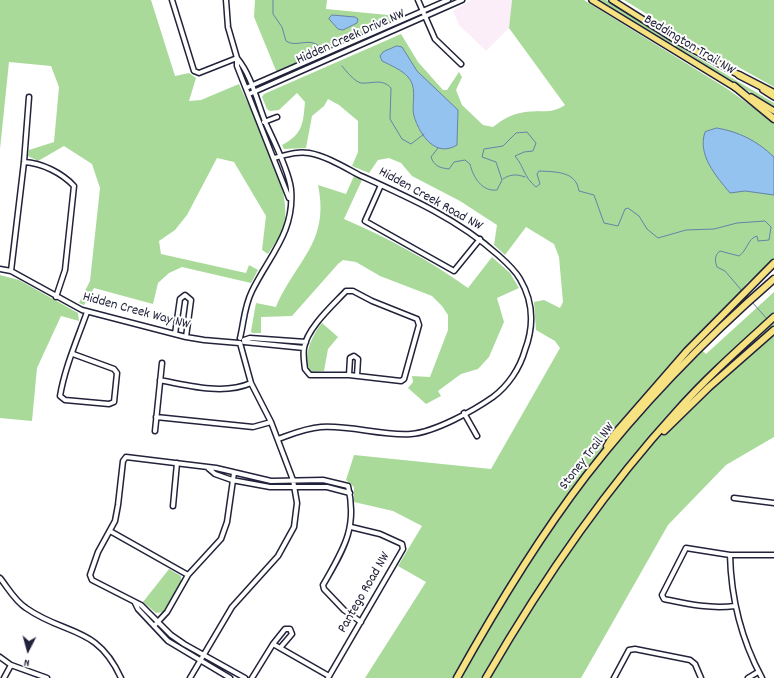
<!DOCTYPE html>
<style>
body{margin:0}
#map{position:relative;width:774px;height:678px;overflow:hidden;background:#fff;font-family:Dekko,sans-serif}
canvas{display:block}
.north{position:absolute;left:8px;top:630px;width:40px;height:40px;-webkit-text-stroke:3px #fff;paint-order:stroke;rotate:186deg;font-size:11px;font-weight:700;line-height:16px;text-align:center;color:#22223b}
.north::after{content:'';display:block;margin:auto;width:14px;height:18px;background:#22223b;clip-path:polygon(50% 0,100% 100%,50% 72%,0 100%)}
</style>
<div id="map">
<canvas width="774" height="678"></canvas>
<div class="north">N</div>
</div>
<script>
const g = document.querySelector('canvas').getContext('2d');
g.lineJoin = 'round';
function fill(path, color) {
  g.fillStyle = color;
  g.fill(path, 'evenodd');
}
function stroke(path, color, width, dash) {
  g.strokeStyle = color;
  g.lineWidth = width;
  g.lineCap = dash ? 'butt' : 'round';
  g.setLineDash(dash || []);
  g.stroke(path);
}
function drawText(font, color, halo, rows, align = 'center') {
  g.font = font + ' Dekko,sans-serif';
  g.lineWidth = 4;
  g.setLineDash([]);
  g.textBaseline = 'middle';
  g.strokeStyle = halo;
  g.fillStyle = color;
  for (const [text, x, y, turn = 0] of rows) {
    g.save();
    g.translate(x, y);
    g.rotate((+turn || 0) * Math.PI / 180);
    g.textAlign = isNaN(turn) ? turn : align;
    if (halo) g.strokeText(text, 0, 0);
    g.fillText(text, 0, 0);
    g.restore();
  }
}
fill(new Path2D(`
 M471,0H512L509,28L486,51L459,25L453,11Z`), '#fceef9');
fill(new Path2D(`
 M0,0H151L175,76L189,73L196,78L189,101L201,100L239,84C254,118 290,184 285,219C283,232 275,243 268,254L262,250L266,216L234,162L217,158L187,215L175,230L159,241L161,254L246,273L249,265L258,270L251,283L182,267L169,273L158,283L153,304L94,288L84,305L79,303L90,281L100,188L92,164L64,146L38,161L28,156L29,150L54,142L59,87L51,66L9,62L0,149Z
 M255,0H327L326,9L388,15L391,23L277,73L254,17Z
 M512,0H584L726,88L774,122V260L747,283L735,298L692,341L706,354L774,292V437L726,465L668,525L581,678H365L426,582L398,566L422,526L393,511L354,502V487L346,480L354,455L491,469L560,348L555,341L536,330L534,302L544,300L560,308L563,302L559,257L554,244L526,227L505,255L494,245L497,225L460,201L412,176L401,163L389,158L378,160L369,173L352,166L358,152V121L339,105L328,99L324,106L312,116L306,148L284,149L282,145C303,134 303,124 305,102L297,93L279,110L270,111L267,109L262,97L264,94L401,34L418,62L443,90H447L459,72L462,77L456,90L462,105L483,125L493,127C503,119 512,114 525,112C540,110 553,114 565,105L509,28Z
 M599,0H606L665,38L774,103V107Z
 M624,0H774V87L681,35Z
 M354,176L362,180L344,219C388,238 429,260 468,288L492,257L510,273L519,288L497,298L504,322L489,357L478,369L461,374L438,391L441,396L426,404L408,388L413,382L412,376L430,377L448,330V315L442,306L432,296L380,276L356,262L343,260L338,264L292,316L261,317V333H252L251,331L256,303L276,307C296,260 330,243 318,185L346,194Z
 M0,275L19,280L78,313L79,321L61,316L37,368L32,421L0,418Z
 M322,323L338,337L328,349L324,371L312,372C300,360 313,333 322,323Z
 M169,569L181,576V583L163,612L156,613L143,602Z`), '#a9da9a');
const water = new Path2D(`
 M332,15L355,17L358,19L357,23L343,30L338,29L329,19Z
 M397,46L402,47L417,71L458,110L457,145C436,158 420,136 414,116C411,104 418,88 408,77C402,70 390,65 382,61L380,56L383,52Z
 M717,128C740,132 757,141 774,157V195L745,191L730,193C716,176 697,155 705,132Z`);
fill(water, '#94c3ef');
stroke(water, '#6683a7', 1);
stroke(new Path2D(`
 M273,0V14L282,27L286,41C296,48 309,37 319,46
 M342,66C346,71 355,82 361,83C372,84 382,78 391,88L390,119L402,139L411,144L424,134
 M438,148L431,157C434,166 440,168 449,169L454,162L465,160L470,164C473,177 482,192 497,190L502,180L496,162L482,157L484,149L503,146L516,133L527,132L536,143L533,151L524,152L515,156C525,168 523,176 536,187L540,184L537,174L539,171C556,172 576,171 579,191L594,195L604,223L618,226L625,209L628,208L639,216L647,229L658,238L686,230L714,229L737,223L765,221L771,227L769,240L758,241L757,236C748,238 747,251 739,256L720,251C714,255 715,262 717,267L725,271L743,292
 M503,179C510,174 517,174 525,177
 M752,302L768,320`), '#6683a7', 1);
const minor = new Path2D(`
 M172,0L194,71L199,73L237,58
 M226,0L228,27L237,58V66L289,198
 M418,0L435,39L461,64
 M237,58C252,76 257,102 266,124C274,141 289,171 291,189C295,232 269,256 252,291C244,307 244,322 240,338
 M246,88L448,0
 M249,94L462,0
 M264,122L277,117
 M274,158C286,155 297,151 309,153C326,156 344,167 359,175C408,197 458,219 498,255C506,262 515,270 520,279C533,301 534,326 525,350C520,368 508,386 493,397C473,411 435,432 411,434C381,436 351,425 321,427C306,428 292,434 278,439
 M24,162C42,163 62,173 74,186L65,270L56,297
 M381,185L365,221L454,271L480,239
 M0,269L11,271L82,310L186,337L204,340L239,343
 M11,271L24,162L29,97
 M346,291H353L372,301L417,319L419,325L404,379L401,381L349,375H310L305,369C304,362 303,354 304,348C307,328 333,305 346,291Z
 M175,334L180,299L185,295L191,300L186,337
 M244,340L250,338L306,342
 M244,342L304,348
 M73,354L114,369L117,373L114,402L109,404L65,400L60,396C65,367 77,340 87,312
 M349,375L350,358L354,356L358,359L357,376
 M160,380C189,386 224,395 251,383
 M464,413L477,436
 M156,417L253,427L271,422
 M155,431L162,363
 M208,468L215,474L232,480L270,487H327L350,493
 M734,498L774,503
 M173,506L177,463
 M110,531L188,575
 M730,555C731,598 741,639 762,678
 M0,578C8,588 15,601 26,608C66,636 97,625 121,678
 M135,603L138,609L168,641L230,678
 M735,606C709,609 688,604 664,599L662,595L686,548L730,555H774
 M154,626L167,612L188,575L221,539L227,522L234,473
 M273,644L285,629H290L292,634L280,648
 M0,657L11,665L47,678
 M4,678L11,665
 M190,678L232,607L278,556L294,527L297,503L293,480L271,422L251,383L240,343
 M245,678L184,644L171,635L141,605L92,580L90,575L98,552L115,521L118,505L123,461L126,457L216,468L271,481L323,480L348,486C358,528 343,550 323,585L324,589L344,610L361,622
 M252,678L273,644L329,676
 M328,678L403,549L402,544L380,534L351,527
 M614,678L629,650L635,649L690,660L695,664L701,678
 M748,678L758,672`);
const major = new Path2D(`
 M592,0L736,88
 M612,0L674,39L741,76
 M763,90L774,97
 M751,97L774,111`);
const highway = new Path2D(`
 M739,75L774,93
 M734,86L774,119
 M664,431L709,387L774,330
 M607,446L613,436L687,351L774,263
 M457,678C496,608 537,540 586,476C641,405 706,338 774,279
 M486,678C541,583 602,493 676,412C706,378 740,348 774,317`);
stroke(minor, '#22223b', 7);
stroke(major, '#22223b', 8);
stroke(highway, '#22223b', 9);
stroke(minor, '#fff', 4);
stroke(major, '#f7e281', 5);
stroke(highway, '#f7e281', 6);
drawText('14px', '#22223b', '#fff', [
 ["Hidden Creek Drive NW",351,38,-24],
 ["Beddington Trail NW",689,46,31],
 ["Hidden Creek Road NW",430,200,29],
 ["Hidden Creek Way NW",136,312,15],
 ["Stoney Trail NW",588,457,-52],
 ["Pantego Road NW",365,593,-60]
]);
</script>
